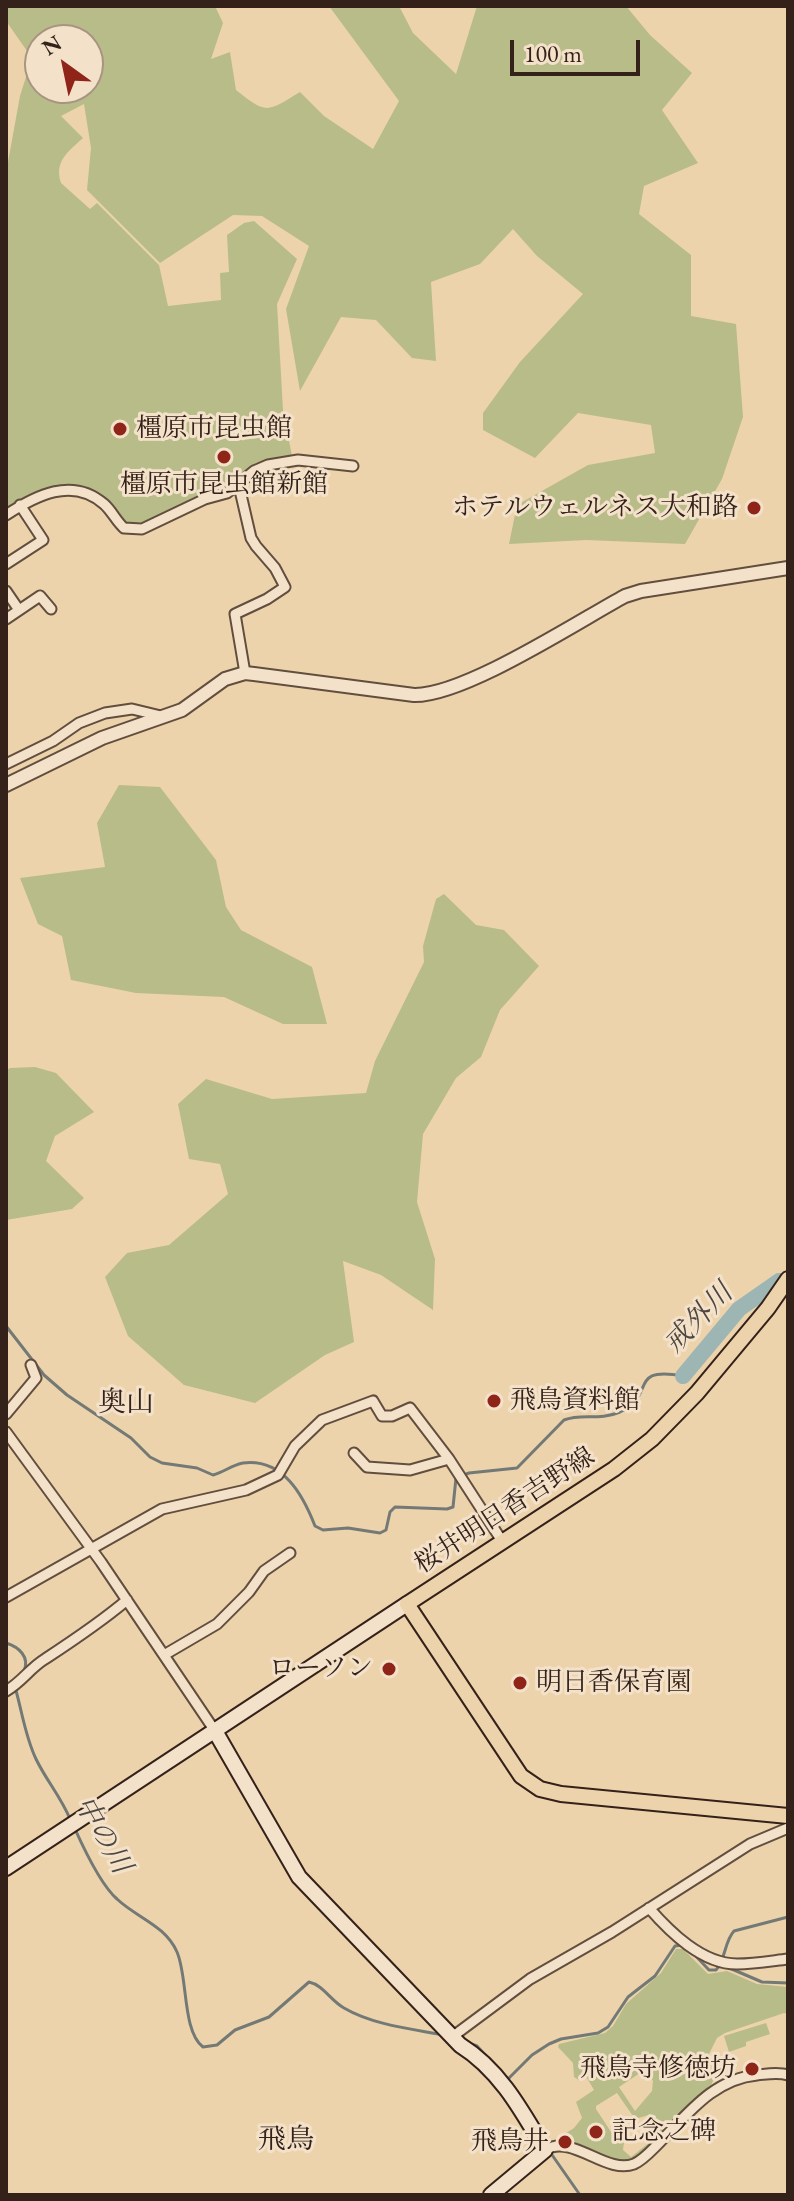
<!DOCTYPE html>
<meta charset="utf-8">
<style>
body{margin:0}
#map{position:relative;width:794px;height:2201px;overflow:hidden;background:#edd3ac;font-family:"EB Garamond",serif}
canvas{display:block}
.frame{position:absolute;inset:0;border:8px solid #34211a;pointer-events:none}
.north{position:absolute;left:24px;top:24px;width:80px;height:80px;box-sizing:border-box;background:#f3e2c9;border:2px solid #a79583;border-radius:50%;rotate:327deg;font-size:22px;font-weight:700;line-height:32px;text-align:center;color:#34211a}
.north::after{content:'';display:block;margin:auto;width:28px;height:36px;background:#8f2418;clip-path:polygon(50% 0,100% 100%,50% 72%,0 100%)}
.scale{position:absolute;left:510px;top:40px;width:130px;height:36px;box-sizing:border-box;border:4px solid #34211a;border-top:0;padding-left:10px;font-size:24px;line-height:28px;white-space:nowrap;color:#34211a;-webkit-text-stroke:6px #f3e2c9;paint-order:stroke}
</style>
<div id="map">
<canvas width="794" height="2201"></canvas>
<div class="frame"></div>
<div class="north">N</div>
<div class="scale">100 m</div>
</div>
<script>
const g = document.querySelector('canvas').getContext('2d');
g.lineJoin = 'round';
function fill(path, color) {
  g.fillStyle = color;
  g.fill(path, 'evenodd');
}
function stroke(path, color, width, dash) {
  g.strokeStyle = color;
  g.lineWidth = width;
  g.lineCap = dash ? 'butt' : 'round';
  g.setLineDash(dash || []);
  g.stroke(path);
}
function drawText(font, color, halo, rows, align = 'center') {
  g.font = font + ' "EB Garamond","Noto Serif JP",serif';
  g.lineWidth = 6;
  g.setLineDash([]);
  g.textBaseline = 'middle';
  g.strokeStyle = halo;
  g.fillStyle = color;
  for (const [text, x, y, turn = 0] of rows) {
    g.save();
    g.translate(x, y);
    g.rotate((+turn || 0) * Math.PI / 180);
    g.textAlign = isNaN(turn) ? turn : align;
    if (halo) g.strokeText(text, 0, 0);
    g.fillText(text, 0, 0);
    g.restore();
  }
}
fill(new Path2D(`
 M6,6H215L223,23L211,59L230,52L236,90C267,115 267,112 300,92L324,116L373,149L399,101L329,6H399L413,33L456,74L477,6H626L650,35L692,73L662,110L698,163L644,186L639,214L691,255V316L736,324L743,417L722,479L685,544L586,540L509,544L517,505L588,465L655,453L651,425L578,413L535,458L483,430V413L520,362L583,294L537,256L513,229L480,264L431,282L436,361L412,358L376,320L341,317L300,391L286,309L309,246L262,216L233,215L160,263L87,190L91,148L84,104L61,116L83,138C68,152 54,161 61,183L90,209L97,203L159,265L168,306L221,300L220,273L229,272L227,235L244,223L254,221L297,259L277,304L283,410L292,456L255,463L228,489L151,522L127,523C119,514 110,502 100,496C69,477 34,491 6,509V162H8L20,96L32,58L6,21ZM40,40H88V88H40Z
 M119,785L160,787L216,860L226,907L241,930L312,967L327,1024H283L224,997L136,993L71,980L62,936L38,924L20,878L105,867L97,823Z
 M444,894L476,925L504,930L539,966L500,1010L481,1057L456,1078L423,1134L417,1202L435,1259L433,1310L381,1275L343,1261L354,1342L325,1355L255,1403L184,1385L128,1336L105,1277L127,1253L169,1245L228,1194L220,1164L189,1159L178,1104L206,1079L272,1099L366,1093L375,1061L424,962L423,946L436,899Z
 M35,1067L56,1073L94,1112L55,1136L46,1161L84,1198L72,1209L6,1220V1071L10,1068Z
 M676,1949H683L708,1974L727,1971L757,1984L788,1987V2014L784,2013L725,2033L717,2038L709,2054L715,2075L711,2086L659,2140L642,2151L636,2159L622,2162L567,2143L563,2135L574,2128L582,2118L576,2102L594,2090L587,2078L579,2080L574,2077L573,2063L558,2047L559,2044L605,2033L613,2026L626,2004L661,1973ZM640,2073L650,2076L653,2081L652,2091L635,2111L619,2087ZM617,2093L635,2119L649,2115L644,2128L650,2142L631,2157L623,2150L624,2142L615,2138L596,2109V2106Z
 M766,2023L770,2034L746,2042V2046L729,2052L724,2036Z`), '#b8bc89');
stroke(new Path2D(`
 M6,1326L44,1375L67,1395L131,1438L150,1457L162,1463L197,1468L213,1475C224,1472 232,1465 243,1463C283,1458 303,1495 315,1526L323,1530L348,1528L380,1533L386,1530L390,1512L395,1507L447,1509L453,1507L456,1478L469,1473L517,1468L564,1420C581,1413 599,1421 620,1412C657,1395 627,1366 683,1376
 M6,1643C19,1647 30,1657 24,1671
 M15,1687C22,1711 25,1736 36,1759C46,1780 61,1797 70,1819
 M75,1829C84,1849 101,1885 117,1899C137,1918 165,1925 177,1952C188,1977 182,2031 203,2047L217,2045L235,2030L269,2017L309,1982C323,1985 331,2001 344,2008C373,2025 412,2029 444,2035
 M692,1952L709,1970H716C726,1959 724,1942 734,1931L788,1917
 M727,1967L762,1982L788,1983
 M466,2042L477,2046L488,2058
 M504,2075L508,2079L532,2055L549,2044L561,2039L598,2033L608,2027L628,1997L655,1976L675,1946L683,1945
 M550,2152L580,2195`), '#737a76', 3);
stroke(new Path2D(`
 M683,1376L739,1309L779,1281`), '#9db6b3', 16);
const minor = new Path2D(`
 M239,486L251,538L256,546L275,568L285,587L267,599L235,614L245,673
 M6,515C35,496 72,476 104,504C112,511 116,521 124,528L142,529L205,499L227,493L254,471L268,465L298,460L353,466
 M6,564L43,540L20,505
 M6,591L19,610
 M6,619L40,596L51,609
 M6,764L53,741L79,723L105,713L132,709L161,716
 M6,1414L36,1378L31,1365
 M6,1432L101,1562L215,1731
 M354,1453L367,1467L410,1470L449,1459
 M6,1597L162,1509L246,1490L278,1475L295,1446L322,1420L373,1401L382,1416H392L410,1408L449,1459L502,1541
 M164,1655L217,1624L249,1592L264,1571L290,1553
 M6,1691C22,1682 30,1668 45,1659C74,1640 101,1622 127,1600
 M649,1908C670,1932 702,1964 737,1964C754,1964 771,1961 788,1959
 M452,2037L530,1979L612,1932L750,1844L788,1828
 M545,2150C572,2133 606,2175 634,2164C643,2160 651,2151 658,2144C687,2115 713,2079 757,2075C768,2074 778,2072 788,2075`);
const tertiary = new Path2D(`
 M6,785L102,738L182,710L225,679L245,673L254,674L414,695C464,696 577,622 625,596L641,591L788,568`);
const secondary = new Path2D(`
 M215,1731L299,1877L460,2045C500,2070 522,2111 545,2150L491,2195
 M6,1868L407,1604`);
const primary = new Path2D(`
 M788,1279L768,1308L697,1393L652,1439L614,1469L407,1604L521,1776L540,1789L561,1794L788,1816`);
stroke(minor, '#624e3e', 13);
stroke(tertiary, '#624e3e', 16);
stroke(secondary, '#34211a', 18);
stroke(primary, '#34211a', 18);
stroke(minor, '#f3e2c9', 9);
stroke(tertiary, '#f3e2c9', 12);
stroke(secondary, '#f3e2c9', 14);
stroke(primary, '#edd3ac', 14);
for (const [x, y, r, color] of [
 [120,429,8,"#8f2418"],
 [224,457,8,"#8f2418"],
 [754,508,8,"#8f2418"],
 [494,1401,8,"#8f2418"],
 [389,1669,8,"#8f2418"],
 [520,1683,8,"#8f2418"],
 [752,2069,8,"#8f2418"],
 [596,2132,8,"#8f2418"],
 [565,2142,8,"#8f2418"]
]) {
  const dot = new Path2D();
  dot.arc(x, y, r, 0, 2 * Math.PI);
  g.fillStyle = color;
  g.fill(dot);
  stroke(dot, '#f3e2c9', 3);
}
drawText('26px', '#34211a', '#f3e2c9', [
 ["橿原市昆虫館",136,429],
 ["橿原市昆虫館新館",224,485,"center"],
 ["ホテルウェルネス大和路",738,508,"right"],
 ["飛鳥資料館",510,1401],
 ["ローソン",373,1669,"right"],
 ["明日香保育園",536,1683],
 ["飛鳥寺修徳坊",736,2069,"right"],
 ["記念之碑",612,2132],
 ["飛鳥井",549,2142,"right"]
], 'left');
drawText('26px', '#34211a', '#f3e2c9', [
 ["桜井明日香吉野線",505,1511,-33]
]);
drawText('italic 28px', '#4e4640', '#f3e2c9', [
 ["戒外川",699,1319,-46],
 ["中の川",102,1835,60]
]);
drawText('28px', '#34211a', '#f3e2c9', [
 ["奥山",126,1403],
 ["飛鳥",286,2140]
]);
</script>
